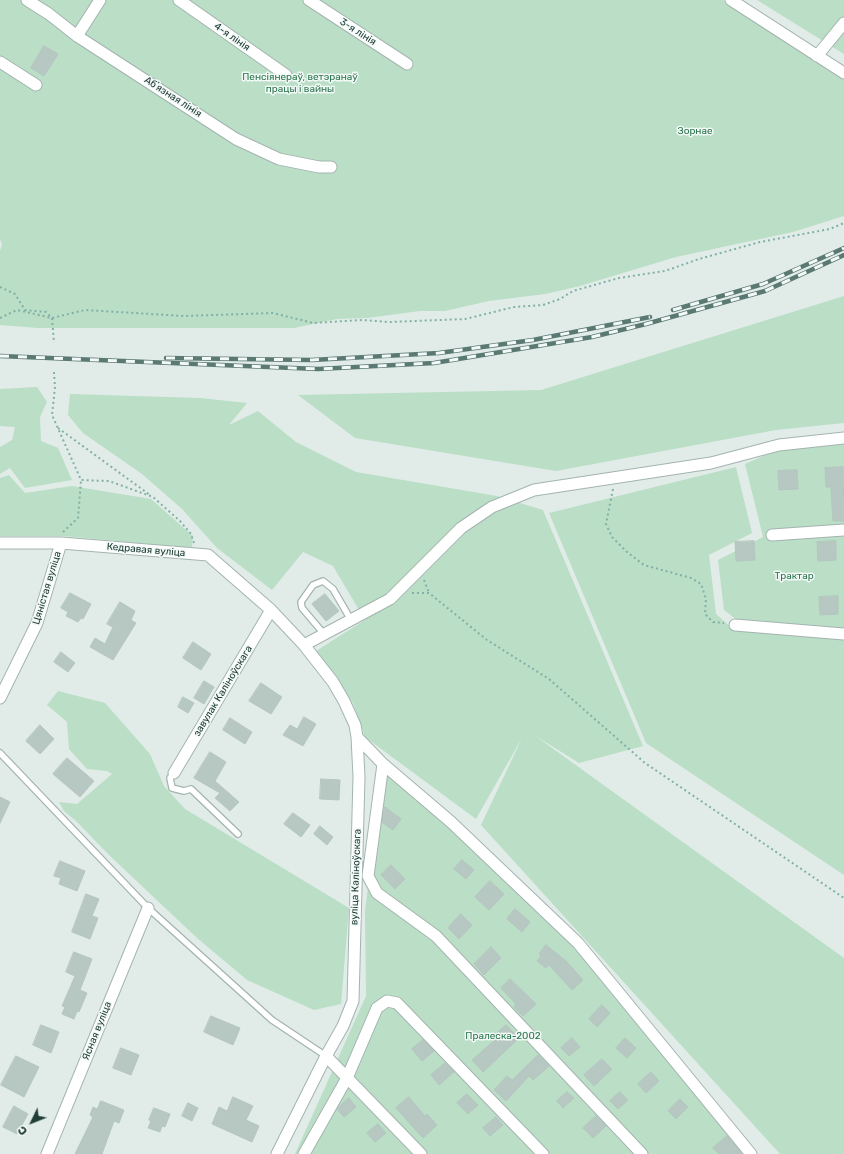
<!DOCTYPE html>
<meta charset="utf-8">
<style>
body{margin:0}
#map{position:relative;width:844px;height:1154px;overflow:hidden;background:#e1ece8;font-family:Rubik,sans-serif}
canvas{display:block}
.north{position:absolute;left:12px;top:1102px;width:40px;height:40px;-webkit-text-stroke:3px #f2f9f6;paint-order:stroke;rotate:227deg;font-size:11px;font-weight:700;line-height:16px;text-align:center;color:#213d38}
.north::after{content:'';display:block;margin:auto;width:14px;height:18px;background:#213d38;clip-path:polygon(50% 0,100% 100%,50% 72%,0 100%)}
</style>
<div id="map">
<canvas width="844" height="1154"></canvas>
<div class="north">С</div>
</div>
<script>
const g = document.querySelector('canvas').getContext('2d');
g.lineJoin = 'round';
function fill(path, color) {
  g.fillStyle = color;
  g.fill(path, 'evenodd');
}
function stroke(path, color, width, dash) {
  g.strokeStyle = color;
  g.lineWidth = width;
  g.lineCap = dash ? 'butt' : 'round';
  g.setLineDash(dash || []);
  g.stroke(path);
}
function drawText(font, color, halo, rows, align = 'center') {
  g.font = font + ' Rubik,sans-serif';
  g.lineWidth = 3;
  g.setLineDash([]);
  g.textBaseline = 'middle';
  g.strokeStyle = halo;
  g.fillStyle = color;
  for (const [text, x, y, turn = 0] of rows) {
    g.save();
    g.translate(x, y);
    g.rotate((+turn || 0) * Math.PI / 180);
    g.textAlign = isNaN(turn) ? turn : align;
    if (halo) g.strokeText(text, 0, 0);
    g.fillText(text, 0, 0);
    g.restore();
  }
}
fill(new Path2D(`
 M0,0H723L844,79V216L793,232L676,257L580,286L545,294L489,301L445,311H420L367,318L337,319L294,328H38L0,325V251L2,244L0,239Z
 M757,0H844V54Z
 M844,296V423L776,430L556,471L355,438L298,395L541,390Z
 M37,387L47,402L40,417L41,441L58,448L72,480L25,488L10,468L0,474V447L12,440L15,427L0,426V389Z
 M70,394L200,398L247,403L229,425L258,411L296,442L356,472L497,496L543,510L643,746L579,763L534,735L844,958V1154H780L481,825L522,738L476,819L365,737L353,703L316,651L365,620L333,566L303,552L272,590L217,548L182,509L142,474L83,433L68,415Z
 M844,443V630L737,620L724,610L718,560L763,537L745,464L780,449Z
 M736,467L752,533L709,555L716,614L733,629L844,638V875L646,743L549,513Z
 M9,475L25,493L72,486L151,499L193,536L192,548L63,536H0V478Z
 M58,691L105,703L150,754L164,786L185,809L349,908L341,1004L314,1010L247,980L197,938L109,855L77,822L64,811L59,802L77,804L112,774L107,771L87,769L69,749L67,722L47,705Z
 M383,764L578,943L749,1154H295L366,996L365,911Z`), '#badec6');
const building = new Path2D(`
 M44,46L58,54L44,76L31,68Z
 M843,467L844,521H833L831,487H826L825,468Z
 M797,470L798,489L779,490L778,471Z
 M754,541L755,560L736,561L735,542Z
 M836,541V560L818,561L817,542Z
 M70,593L91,604L83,619L81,618L78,622L66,616L68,612L61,608Z
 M325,594L339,611L326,621L312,604Z
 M838,596V614L820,615L819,597Z
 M120,602L135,611L131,620L136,623L113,660L90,647L95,638L105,644L113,627L107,624Z
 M193,642L211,654L201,670L183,658Z
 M61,652L75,663L68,672L54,662Z
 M204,681L214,687L204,704L194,698Z
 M261,683L282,697L271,714L249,701Z
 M183,697L194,703L188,713L178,707Z
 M304,717L316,724L303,746L283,735L290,725L297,729Z
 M230,718L252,732L245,744L223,730Z
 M40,725L54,739L40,754L26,741Z
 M210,752L226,762L215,781L239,802L230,811L215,798L220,793L194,778Z
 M67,758L94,781L80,797L53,774Z
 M321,779L340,780L339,800L320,799Z
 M0,797L10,802L0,823Z
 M385,807L401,819L393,830L382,822Z
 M293,813L310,825L301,837L284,824Z
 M320,826L333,837L327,845L314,834Z
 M462,860L474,870L466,879L454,869Z
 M60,861L85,871L77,891L59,884L61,878L54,876Z
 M391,865L405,879L395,889L381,875Z
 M490,881L504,894L489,910L475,897Z
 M86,894L99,899L92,916L98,918L90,939L72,932Z
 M515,909L530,922L522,932L507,919Z
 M461,914L472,925L459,939L448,928Z
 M546,945L566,961L583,980L572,990L549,965L546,968L537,961L541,956L539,954Z
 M491,947L501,958L484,975L474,964Z
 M74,952L92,959L80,990L87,993L79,1012L77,1011L74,1019L62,1014L65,1007L62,1006L75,976L66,972Z
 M510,979L536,1004L523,1016L514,1007L516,1004L501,988Z
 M602,1005L610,1013L597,1027L589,1019Z
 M211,1016L240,1028L233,1045L204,1032Z
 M41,1025L59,1032L51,1053L33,1045Z
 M506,1025L519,1038L483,1072L472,1060L495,1040L492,1038Z
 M572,1038L580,1047L569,1056L561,1048Z
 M625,1038L636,1048L627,1058L616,1048Z
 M423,1040L434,1051L422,1061L412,1049Z
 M121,1048L139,1055L131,1075L113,1068Z
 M538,1055L549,1066L533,1080L529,1076L506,1101L494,1090L507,1076L512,1080Z
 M16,1056L39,1067L24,1097L1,1085Z
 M602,1059L612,1069L594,1086L584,1075Z
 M445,1063L454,1072L439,1085L431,1075Z
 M651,1072L659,1081L646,1093L638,1084Z
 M567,1092L574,1098L563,1108L557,1101Z
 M620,1092L628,1100L618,1109L610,1101Z
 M467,1094L478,1105L468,1114L457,1103Z
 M233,1097L253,1106L246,1120L259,1126L252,1142L212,1124L219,1107L227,1111Z
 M409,1097L425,1116L427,1114L437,1125L423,1138L396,1108Z
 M349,1098L356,1107L344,1117L337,1109Z
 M680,1099L688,1107L676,1119L668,1111Z
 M101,1101L124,1110L119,1123L114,1121L102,1154H75L93,1117L90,1115L93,1107L97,1109Z
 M188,1103L198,1108L192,1121L182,1116Z
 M14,1106L28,1114L17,1134L3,1127Z
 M154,1108L170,1114L165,1127L162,1126L160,1132L148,1128L151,1121L149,1120Z
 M596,1116L606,1126L593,1138L583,1128Z
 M496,1117L503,1125L490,1136L483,1128Z
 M378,1124L386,1133L375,1142L367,1133Z
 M727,1136L729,1138L742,1154H719L713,1148Z`);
fill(building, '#b7c7c1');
stroke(building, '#b4c6c0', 1);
const lane = new Path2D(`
 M324,634L302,608L301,602L313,585L323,581L333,589L351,620
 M0,753L148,908L272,1020L326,1056
 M174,773L170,778L172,788L184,791L191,789L238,834`);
const street = new Path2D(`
 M27,0L49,14L77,36L236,139L279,159L319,167H331
 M179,0L286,75
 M309,0L407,64
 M731,0L844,73
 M77,36L100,0
 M817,56L844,23
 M0,62L36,85
 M772,535L844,530
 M0,543H61L208,555L271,610L304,645L333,682L344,701L355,725L357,737L359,777L353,1001L343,1026L326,1056L277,1154
 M735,625L844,634
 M304,645L390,599L461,528L492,507L534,490L711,463L779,445L844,438
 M0,698L37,623L61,543
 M357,737L383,764L451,822L578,943L751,1154
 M383,764L368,876L377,893L436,936L642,1154
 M174,773L271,610
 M326,1056L421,1154
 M47,1154L148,908
 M304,1154L347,1078L377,1008L387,1001L397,1003L543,1154`);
stroke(lane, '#a4b4b0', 8);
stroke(street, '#a4b4b0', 13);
stroke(new Path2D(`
 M0,287L15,294L25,310L46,312L52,318L54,343
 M0,318L17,310L52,318L85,310L184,316L273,313L313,323L362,320L389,322L465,319L514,307L543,305L560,299L573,291L619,278L665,271L699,259L760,242L830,229L844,223
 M54,372L55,387L52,415L81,480L109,481L153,497L180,521L191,534L194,543
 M58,428L150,495
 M613,489L606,524L612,537L627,552L644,565L691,578L701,584L706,599L705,614L713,622L724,623
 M63,532L78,518L81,480
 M424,580L429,593
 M412,593H429L487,640L549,679L645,763L844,898`), '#81b0a6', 2, [2, 3]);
stroke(lane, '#fff', 5.5);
stroke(street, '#fff', 11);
const rail = new Path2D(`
 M673,310L763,284L844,248
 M0,356L318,369L434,363L592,337L646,324L765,291L844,255
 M166,358L312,360L439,353L533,340L650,317`);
stroke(rail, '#5b7973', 4.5);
stroke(rail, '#f2f9f6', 3, [9]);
drawText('10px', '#213d38', '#f2f9f6', [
 ["3-я лінія",358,32,33],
 ["4-я лінія",232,37,35],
 ["Абʼязная лінія",173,97,33],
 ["Кедравая вуліца",146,550,5],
 ["Цяністая вуліца",47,588,-73],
 ["завулак Каліноўскага",223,691,-59],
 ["вуліца Каліноўскага",356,877,-88],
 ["Ясная вуліца",97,1031,-68]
]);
drawText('10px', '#2a754d', '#f2f9f6', [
 ["Пенсіянераў, ветэранаў",300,77],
 ["працы і вайны",300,89],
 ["Зорнае",695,131],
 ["Трактар",794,576],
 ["Пралеска-2002",503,1036]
]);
</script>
